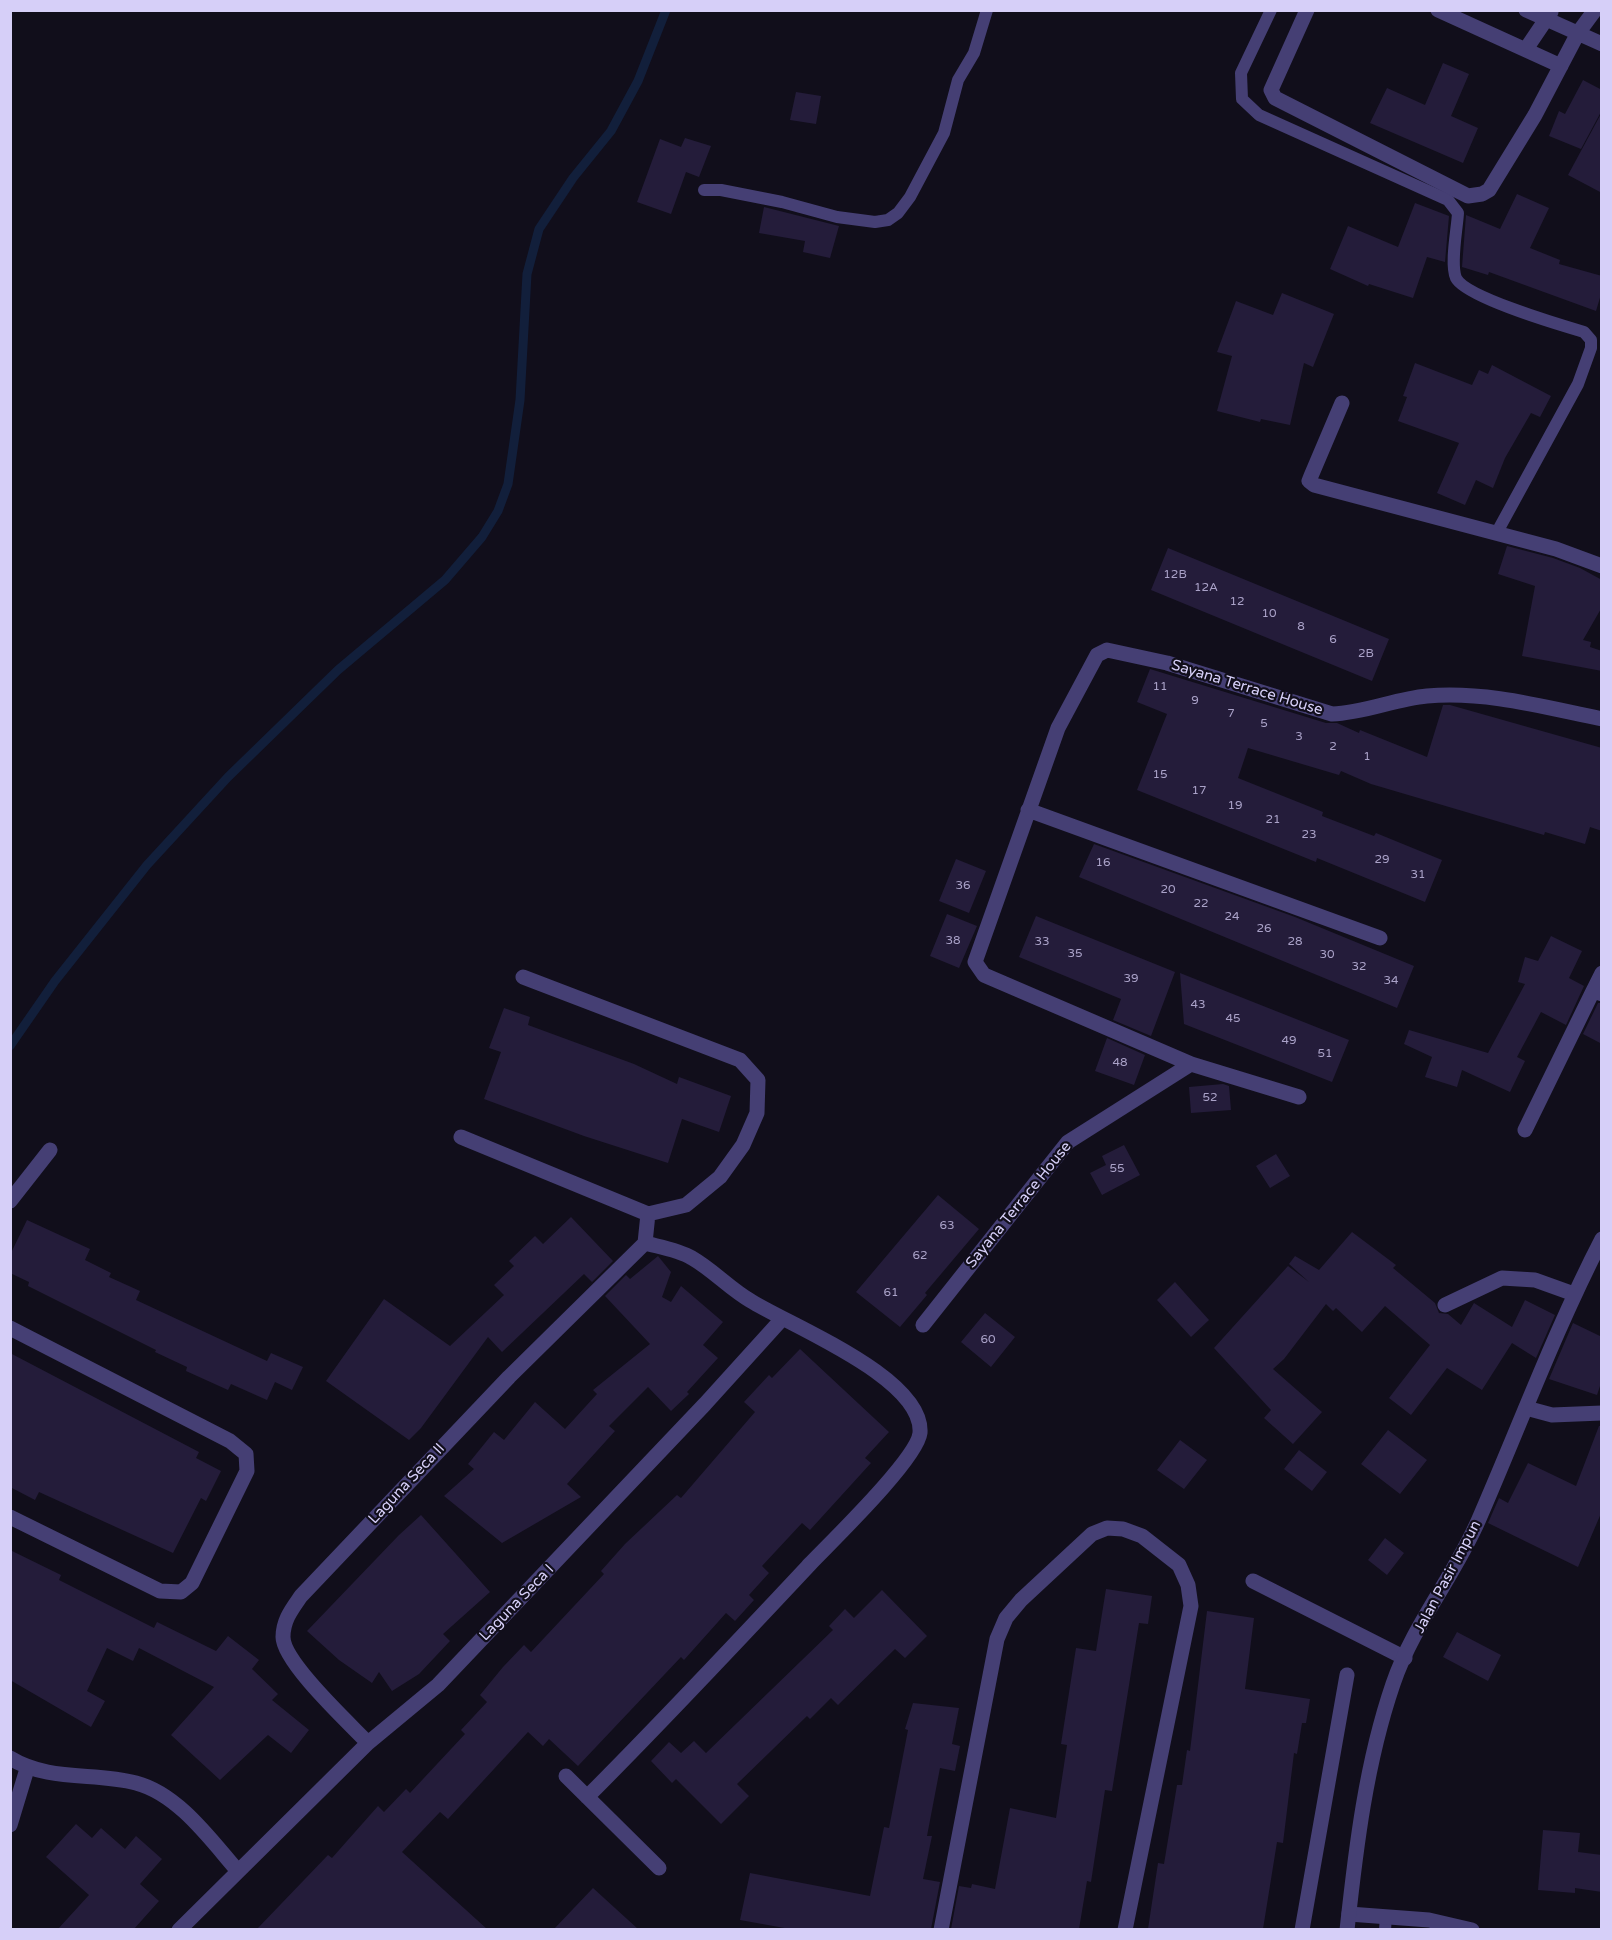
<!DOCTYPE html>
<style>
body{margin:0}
#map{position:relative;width:1612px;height:1940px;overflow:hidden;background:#110e1b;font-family:"Varela Round",sans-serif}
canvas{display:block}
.frame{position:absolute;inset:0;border:12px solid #d6cff8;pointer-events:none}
</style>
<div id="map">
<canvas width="1612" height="1940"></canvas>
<div class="frame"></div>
</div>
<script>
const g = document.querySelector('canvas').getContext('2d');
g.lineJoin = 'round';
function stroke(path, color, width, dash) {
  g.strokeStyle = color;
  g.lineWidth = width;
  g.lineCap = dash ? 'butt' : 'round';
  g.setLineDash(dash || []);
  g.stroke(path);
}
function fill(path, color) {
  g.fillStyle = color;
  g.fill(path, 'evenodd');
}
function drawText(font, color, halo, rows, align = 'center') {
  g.font = font + ' "Varela Round",sans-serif';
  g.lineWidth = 4.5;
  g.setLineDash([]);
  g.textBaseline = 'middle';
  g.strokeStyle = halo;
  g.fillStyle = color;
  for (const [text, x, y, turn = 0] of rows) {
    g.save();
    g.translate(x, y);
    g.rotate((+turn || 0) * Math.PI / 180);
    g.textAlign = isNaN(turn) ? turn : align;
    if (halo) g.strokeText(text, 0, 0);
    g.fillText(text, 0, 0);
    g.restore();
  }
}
stroke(new Path2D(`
 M10,1046L55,981L147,865L228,777L338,670L445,580L482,537L498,511L508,484L520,400L527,274L539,229L573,178L611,131L638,81L666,10`), '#121f3b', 9);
fill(new Path2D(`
 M1443,63L1469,74L1451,116L1478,128L1463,163L1370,123L1387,88L1425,105Z
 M1583,80L1602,90V110L1581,149L1549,136L1559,111L1565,114Z
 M796,92L821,96L816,124L790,120Z
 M1602,112V193L1568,175Z
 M685,138L711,146L699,177L686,172L671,214L637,202L660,139L681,147Z
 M1517,194L1549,208L1530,248L1560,260L1559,264L1602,276V291L1596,311L1489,272L1488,275L1462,267L1466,215L1500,229Z
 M1415,203L1449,216L1445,262L1427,257L1413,298L1369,284L1368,286L1330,269L1348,226L1398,247Z
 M764,207L839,226L830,258L803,252L805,241L759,233Z
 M1282,293L1334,314L1313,367L1304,363L1290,425L1261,419L1260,422L1217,411L1232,356L1217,352L1236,301L1273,315Z
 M1415,363L1472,385L1479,370L1488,374L1492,365L1551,396L1540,417L1531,413L1505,458L1493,488L1476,480L1465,505L1437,493L1459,443L1398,421L1407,397L1403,396Z
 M1507,546L1553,558L1580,568L1602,580V607L1583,640L1591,642L1590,647L1602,651V671L1522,656L1535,586L1498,574Z
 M1168,548L1389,639L1372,681L1151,590Z
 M1150,669L1326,723H1337L1359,733L1360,730L1427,757L1443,705H1450L1602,748V831L1590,827L1585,844L1545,832L1544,835L1371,784L1341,771L1339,775L1248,748L1238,778L1323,812L1322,816L1374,836L1376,833L1442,860L1425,902L1317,858L1316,862L1137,790L1167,714L1137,702Z
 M1094,844L1295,917L1414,966L1397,1008L1079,877Z
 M956,859L986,871L969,913L939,901Z
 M947,914L977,926L959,968L930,956Z
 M1036,916L1175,972L1151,1036L1113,1020L1121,999L1019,957Z
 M1551,936L1582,951L1569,978L1584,986L1566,1025L1541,1012L1517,1057L1525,1061L1510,1092L1462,1070L1457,1087L1425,1077L1432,1057L1404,1044L1409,1030L1488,1053L1525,984L1518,982L1525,957L1538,961Z
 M1180,973L1349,1040L1332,1082L1184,1024Z
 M1598,1003H1602V1044L1583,1034Z
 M504,1008L530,1017L528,1025L634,1064L677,1084L679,1077L731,1096L719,1132L682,1119L668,1163L584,1136L484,1099L501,1052L489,1048Z
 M1107,1038L1145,1055L1134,1085L1095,1071Z
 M1223,1084L1229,1086L1231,1110L1191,1113L1189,1087Z
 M1124,1145L1140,1175L1102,1195L1090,1173L1106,1165L1102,1156Z
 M1276,1154L1290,1176L1270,1188L1256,1166Z
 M938,1195L979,1229L925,1293L927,1295L900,1327L856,1292Z
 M571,1217L613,1261L592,1282L584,1274L502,1352L488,1337L421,1428L409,1440L326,1381L384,1299L450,1346L504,1295L494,1285L514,1266L509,1261L535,1236L543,1244Z
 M27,1220L90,1249L85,1260L111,1273L109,1277L140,1291L136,1300L267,1361L271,1353L303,1367L292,1390L275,1382L267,1400L231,1384L228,1390L186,1371L187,1367L155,1352L156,1350L28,1286L29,1282L10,1273V1255Z
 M1352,1232L1396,1265L1393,1268L1435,1303L1439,1313L1448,1314L1461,1325L1474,1303L1512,1327L1525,1300L1555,1315L1536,1358L1512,1343L1482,1390L1447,1368L1411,1415L1389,1398L1430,1345L1385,1306L1362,1332L1336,1308L1333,1311L1326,1304L1284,1359L1273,1369L1322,1412L1293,1444L1264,1418L1271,1410L1214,1348L1288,1266L1309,1282L1289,1264L1295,1256L1319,1270Z
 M658,1256L671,1272L662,1297L671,1302L681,1286L723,1322L703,1345L718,1358L687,1392L689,1394L671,1411L648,1387L609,1426L615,1431L567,1484L581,1497L502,1543L444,1496L474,1469L468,1464L494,1432L504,1440L535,1402L565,1429L597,1394L593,1390L650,1344L605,1296L626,1275L630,1279Z
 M1175,1282L1209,1320L1191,1337L1157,1300Z
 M985,1313L1015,1337L991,1367L961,1342Z
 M1573,1323L1602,1337V1380L1597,1395L1549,1379Z
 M800,1349L889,1432L865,1458L871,1463L810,1530L802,1523L762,1566L769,1573L749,1595L754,1600L735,1621L726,1613L684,1660L681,1657L578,1766L549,1739L543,1746L528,1732L448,1819L440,1812L402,1852L487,1929H257L328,1855L332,1858L378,1806L384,1812L406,1789L410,1793L465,1734L461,1730L487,1702L480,1695L503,1667L524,1645L531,1652L604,1574L601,1571L625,1544L677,1495L681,1498L755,1412L744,1402L769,1375L772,1378Z
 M10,1353L199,1452L196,1458L221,1471L206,1501L201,1498L173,1553L39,1492L35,1500L10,1487Z
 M1599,1426H1602V1511L1578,1567L1488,1523L1499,1498L1508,1503L1528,1463L1576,1486Z
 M1388,1430L1427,1460L1400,1494L1361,1464Z
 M1180,1440L1207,1460L1184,1489L1157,1470Z
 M1299,1450L1327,1472L1312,1491L1284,1469Z
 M421,1515L490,1592L443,1634L450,1641L419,1674L392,1691L379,1672L372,1683L339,1660L307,1631L399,1535Z
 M1385,1538L1404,1553L1387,1575L1368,1560Z
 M10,1550L61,1575L59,1580L154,1628L157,1622L216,1651L228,1636L259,1660L252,1669L278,1694L272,1700L309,1730L291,1753L268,1735L220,1780L171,1735L214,1687L139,1648L133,1661L107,1648L87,1691L105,1701L91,1727L10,1680Z
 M1106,1589L1152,1596L1148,1624L1139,1623L1112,1791L1105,1790L1091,1882L1087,1881L1079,1929H951L959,1886L971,1888L972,1884L995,1889L1010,1808L1056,1818L1067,1745L1061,1744L1076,1648L1096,1651Z
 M882,1590L927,1636L905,1658L895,1649L838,1705L831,1698L810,1719L807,1716L737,1784L749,1796L721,1824L676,1779L672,1783L651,1761L669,1742L681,1753L694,1741L706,1753L833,1630L829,1626L845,1609L854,1618Z
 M1207,1611L1254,1618L1245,1689L1310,1699L1306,1723H1302L1297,1754L1294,1753L1283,1843L1277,1842L1263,1929H1148L1158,1863L1164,1864L1177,1785H1182L1187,1750L1190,1751Z
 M1457,1632L1501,1655L1488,1681L1443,1657Z
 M913,1703L959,1708L952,1744L960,1746L955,1771L940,1768L927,1836H932L923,1879L940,1882L931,1929H790L740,1920L750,1873L870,1896L884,1827L889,1828L908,1730L905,1729Z
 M76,1824L92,1838L101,1828L125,1849L136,1836L162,1859L140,1884L159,1901L134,1929H58L89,1895L46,1857Z
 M1543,1830L1580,1833L1578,1852L1602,1855V1892L1575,1888V1893L1538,1890Z
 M593,1888L638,1929H554Z`), '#241c3a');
stroke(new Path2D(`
 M1271,10L1241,73L1242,99L1259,115L1448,200L1458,213C1457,230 1450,264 1456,278C1465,297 1560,325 1584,332L1591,340V348L1578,384L1496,534
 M704,190H721L782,202L837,217L875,222L888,220L898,213L910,197L944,133L958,80L974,53L987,10
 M1385,1930L1386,1916`), '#453f74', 12);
stroke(new Path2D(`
 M1307,10L1271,90L1275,98L1468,196L1482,194L1489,190L1535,115L1578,33L1595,10
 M1438,10L1561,66
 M1526,10L1602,44
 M1526,49L1551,12
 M1342,403L1311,476L1309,481L1314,485L1556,549L1602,566
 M1028,810L1380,938
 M1593,991L1602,973
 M1299,1097L1191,1064L984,975L975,962L1058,728L1097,655L1107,650L1167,663L1332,714C1364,713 1395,699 1427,696C1487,691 1543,707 1602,719
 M1525,1130L1593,991L1602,994
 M461,1137L648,1214L686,1205L720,1177L743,1145L757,1113L758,1080L740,1060L523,977
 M10,1201L50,1150
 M645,1243L648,1214
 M1445,1305L1502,1278L1535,1280L1574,1294
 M923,1325L1068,1142L1191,1064
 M10,1328L230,1441L246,1454L247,1471L192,1583L181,1592L160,1591L10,1517
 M1526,1408L1552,1415L1602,1413
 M1253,1581L1405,1658
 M368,1743C349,1723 283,1662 283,1637C283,1620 292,1609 301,1596L509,1377L645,1243
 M10,1758C49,1782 94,1772 136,1783C178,1794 210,1839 237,1870
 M566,1776L659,1868
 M587,1797C663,1721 736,1643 810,1564C832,1541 917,1459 920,1433C924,1378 791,1326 751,1301C730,1289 713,1270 692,1258C679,1250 660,1247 645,1243
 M10,1825L27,1769
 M1349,1914L1429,1920L1472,1930
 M179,1930L368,1743L438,1685L705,1404L782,1319
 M941,1930L997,1639L1006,1618L1021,1600L1092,1534L1107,1528L1123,1529L1142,1536L1179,1565L1188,1585L1191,1606L1125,1930
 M1302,1930L1347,1675`), '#453f74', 15);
stroke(new Path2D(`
 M1347,1930C1356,1847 1366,1763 1393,1684C1413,1625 1455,1575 1479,1519C1520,1425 1555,1330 1602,1239`), '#453f74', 15);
drawText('12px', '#aaa2c8', null, [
 ["12B",1175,575],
 ["12A",1206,588],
 ["12",1237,602],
 ["10",1269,614],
 ["8",1301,627],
 ["6",1333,640],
 ["2B",1366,654],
 ["11",1160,687],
 ["9",1195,701],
 ["7",1231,714],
 ["5",1264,724],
 ["3",1299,737],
 ["2",1333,747],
 ["1",1367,757],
 ["15",1160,775],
 ["17",1199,791],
 ["19",1235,806],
 ["21",1273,820],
 ["23",1309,835],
 ["29",1382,860],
 ["16",1103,863],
 ["31",1418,875],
 ["36",963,886],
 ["20",1168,890],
 ["22",1201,904],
 ["24",1232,917],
 ["26",1264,929],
 ["38",953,941],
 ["33",1042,942],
 ["28",1295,942],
 ["35",1075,954],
 ["30",1327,955],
 ["32",1359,967],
 ["39",1131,979],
 ["34",1391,981],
 ["43",1198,1005],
 ["45",1233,1019],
 ["49",1289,1041],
 ["51",1325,1054],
 ["48",1120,1063],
 ["52",1210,1098],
 ["55",1117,1169],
 ["63",947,1226],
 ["62",920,1256],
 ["61",891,1293],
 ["60",988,1340]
]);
drawText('15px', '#d6cff8', '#110e1b', [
 ["Sayana Terrace House",1247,688,17],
 ["Sayana Terrace House",1019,1205,-51],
 ["Laguna Seca II",407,1484,-47],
 ["Jalan Pasir Impun",1448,1577,-62],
 ["Laguna Seca I",517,1603,-46]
]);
</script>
